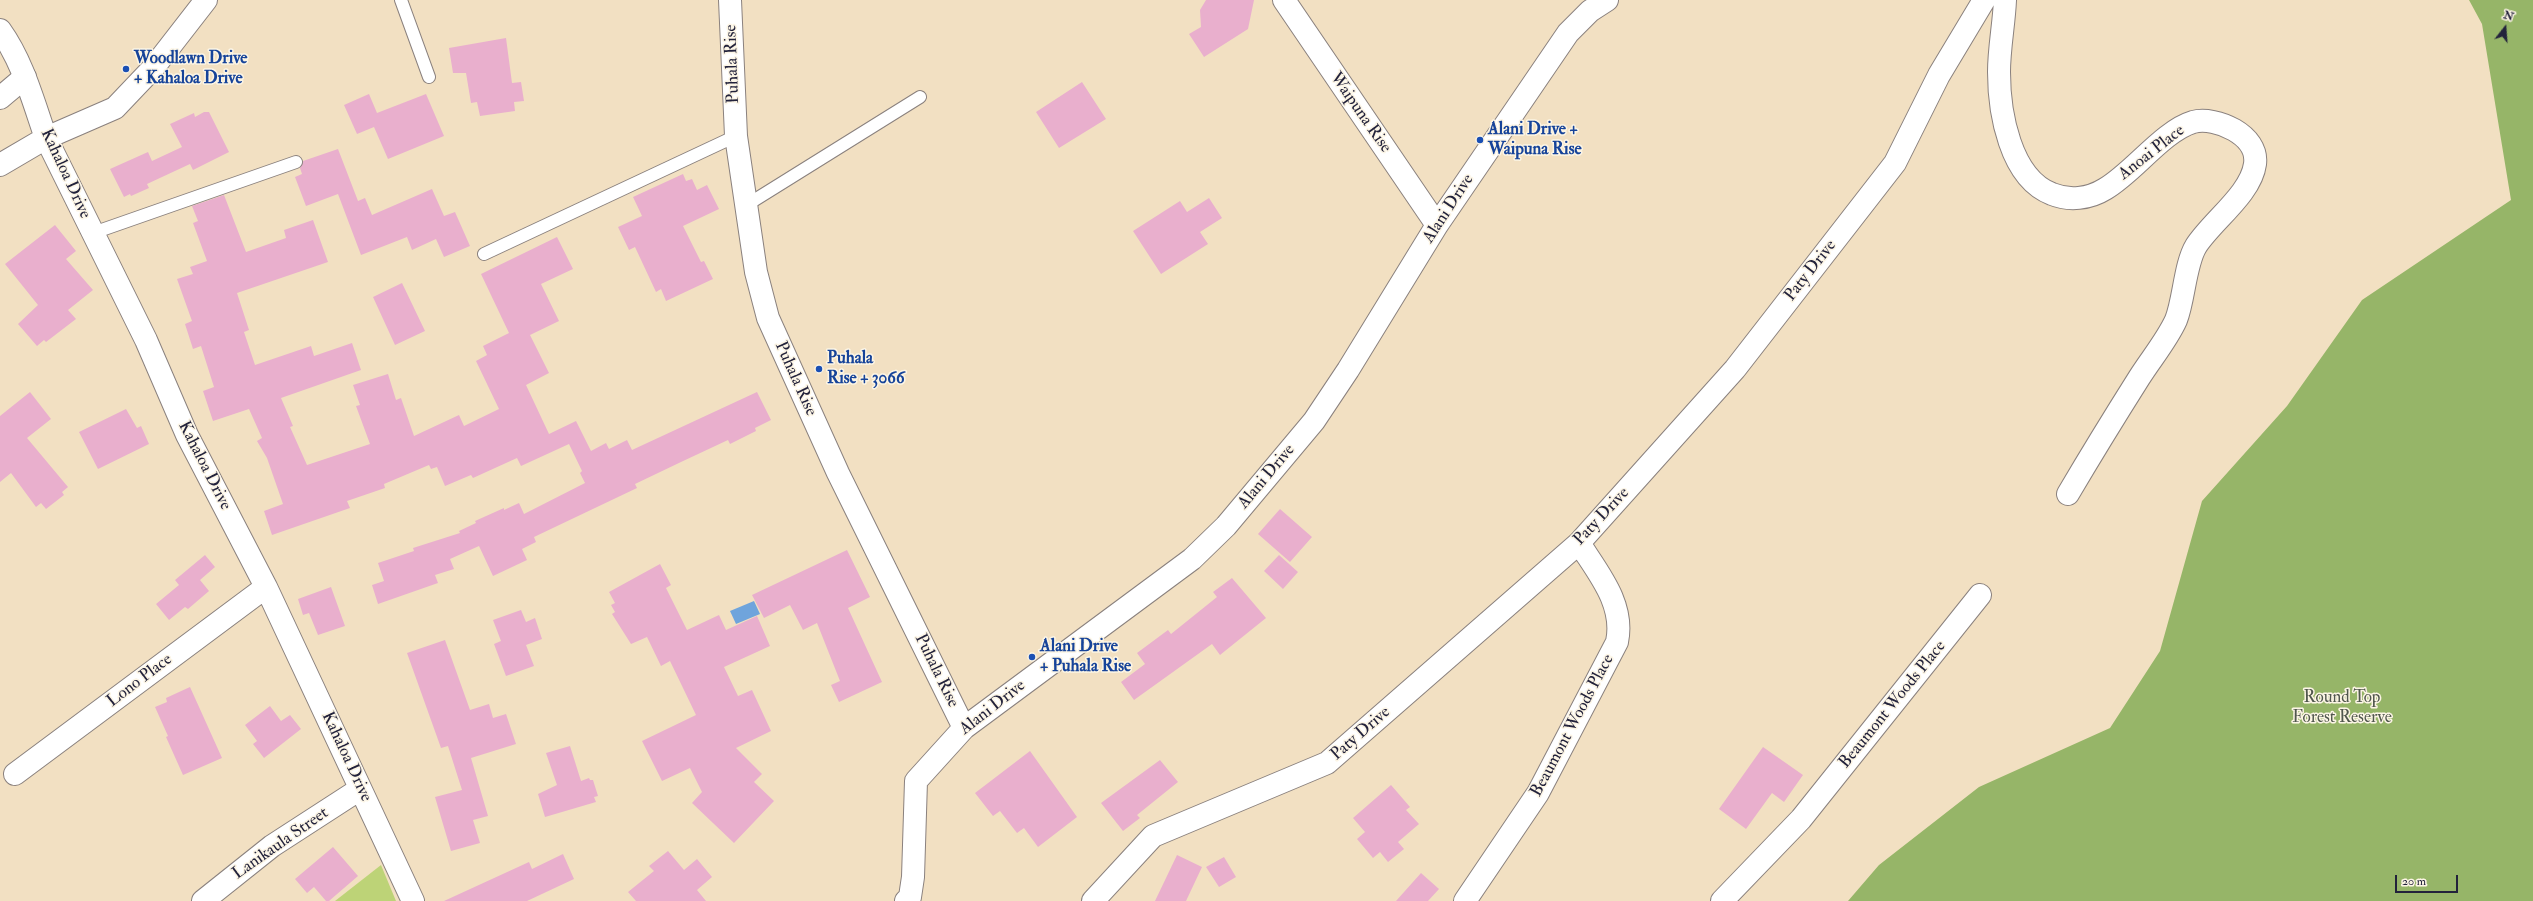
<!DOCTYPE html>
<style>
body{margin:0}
#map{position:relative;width:2533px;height:901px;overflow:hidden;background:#f2e0c2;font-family:"IM FELL Double Pica",serif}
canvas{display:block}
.north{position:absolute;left:2485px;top:8px;width:40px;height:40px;-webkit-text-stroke:3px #fcf5e5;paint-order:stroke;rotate:17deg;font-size:11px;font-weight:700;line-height:16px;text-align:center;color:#22223b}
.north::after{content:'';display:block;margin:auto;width:14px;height:18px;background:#22223b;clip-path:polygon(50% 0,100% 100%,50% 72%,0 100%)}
.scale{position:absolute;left:2395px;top:875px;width:63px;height:18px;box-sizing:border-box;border:2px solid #22223b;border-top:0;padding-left:5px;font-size:12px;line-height:14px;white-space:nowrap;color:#22223b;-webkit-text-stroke:3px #fcf5e5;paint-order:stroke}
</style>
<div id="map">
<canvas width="2533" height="901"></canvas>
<div class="north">N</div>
<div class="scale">20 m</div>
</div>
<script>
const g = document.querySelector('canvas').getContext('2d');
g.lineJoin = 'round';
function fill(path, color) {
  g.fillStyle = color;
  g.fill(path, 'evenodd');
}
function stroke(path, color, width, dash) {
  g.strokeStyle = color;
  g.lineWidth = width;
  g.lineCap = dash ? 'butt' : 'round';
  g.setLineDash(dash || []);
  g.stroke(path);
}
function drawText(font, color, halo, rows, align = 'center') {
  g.font = font + ' "IM FELL Double Pica",serif';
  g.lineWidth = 3;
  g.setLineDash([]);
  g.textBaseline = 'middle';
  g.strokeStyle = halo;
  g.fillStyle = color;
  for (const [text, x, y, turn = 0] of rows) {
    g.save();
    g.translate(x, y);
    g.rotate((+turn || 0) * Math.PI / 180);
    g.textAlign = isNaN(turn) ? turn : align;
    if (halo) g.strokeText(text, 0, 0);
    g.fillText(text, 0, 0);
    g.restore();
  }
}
fill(new Path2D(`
 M381,865L396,901H335Z`), '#bdd377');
fill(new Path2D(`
 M2469,0H2533V901H1848L1879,865L1979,787L2110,728L2160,651L2202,501L2287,406L2362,300L2511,200L2482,24Z`), '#96b568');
fill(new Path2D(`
 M754,601L760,614L736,624L730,611Z`), '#6fa4dc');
fill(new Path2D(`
 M1206,0H1254L1248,29L1204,57L1189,34L1201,27L1200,10Z
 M506,38L512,83L521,82L524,101L514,102L515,111L480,116L477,102L471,103L466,73H453L449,48Z
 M1082,82L1106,119L1059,148L1036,112Z
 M369,94L377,113L426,94L444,136L388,159L374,127L357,134L344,105Z
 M204,112H209L229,152L193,170L190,164L147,184L149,188L131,196L130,194L124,197L110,169L148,152L152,161L182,147L170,124L194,113L195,117Z
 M338,149L358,201L365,198L372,215L432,189L444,216L455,212L470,246L444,257L436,239L412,250L407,237L361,255L338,194L306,206L295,177L302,174L300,168L303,161Z
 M683,174L686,181L692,179L697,190L707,185L719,209L683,226L701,262L704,261L713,279L666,301L661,289L656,292L635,247L629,250L618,227L642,216L633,197Z
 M224,195L246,252L286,238L284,230L313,220L328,262L237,293L249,330L244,332L255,365L311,346L314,356L352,343L361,370L281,398L293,426L290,427L307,465L370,444L356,406L360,405L353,385L388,374L396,400L401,398L414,436L459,415L464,426L499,409L476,361L487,355L483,346L509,333L481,274L557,237L573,269L541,284L559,321L530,335L549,373L526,385L549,434L576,421L591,451L606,443L609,449L627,440L632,450L757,392L771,420L755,428L756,431L730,444L728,440L681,462L635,484L637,488L534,537L536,542L522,549L527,560L493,576L479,546L450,559L454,569L435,575L438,583L378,604L372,585L384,581L378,563L414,551L413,548L460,533L459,531L476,523L475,521L504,508V510L519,503L524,514L585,483L580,473L582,471L569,444L521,466L517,458L473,478L471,475L445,486L437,467L431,469L429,465L384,484L385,488L347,501L350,508L272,535L264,511L283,504L267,458L257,441L262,438L249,409L213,421L203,391L214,387L201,346L193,349L185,324L192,321L177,279L193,274L190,267L207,261L193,223L198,221L192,206Z
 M1209,198L1222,218L1200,232L1208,244L1161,274L1133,231L1180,201L1187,212Z
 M55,225L76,251L66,259L93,290L68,310L76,319L46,342L44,340L37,346L18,324L38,305L5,264Z
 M402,283L425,331L395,345L373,297Z
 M30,392L51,419L27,438L68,487L62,492L64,495L46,509L41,503L36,507L11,473L0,482V416Z
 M126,409L137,428L141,426L149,444L98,469L79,432Z
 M1280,509L1312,537L1290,562L1258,534Z
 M847,550L870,597L848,608L882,682L839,702L831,685L840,681L817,623L803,630L790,605L764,618L752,595Z
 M205,555L215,567L200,580L209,591L188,609L185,607L169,620L156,604L179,585L175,580Z
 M1279,555L1298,572L1283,589L1264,571Z
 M660,564L671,585L666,588L687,630L719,615L726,630L757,616L770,646L724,667L738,696L752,690L771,731L736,748L762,774L754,782L774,801L734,843L692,803L702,792L690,768L662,781L642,741L696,715L670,661L661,666L647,637L631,644L612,614L615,612L611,605L615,603L609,592Z
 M1232,578L1266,618L1220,655L1212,644L1134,700L1121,682L1145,664L1137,653L1168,630L1171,634L1217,597L1213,592Z
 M331,587L345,626L318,635L309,613L303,615L298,599Z
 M521,610L526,622L535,618L542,639L526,645L534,666L506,676L494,644L501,641L493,620Z
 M445,640L470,710L489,704L493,718L506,714L516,744L471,758L488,816L473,820L480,843L451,851L435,797L462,790L448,746L441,748L407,653Z
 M190,687L222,758L183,775L166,737L168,736L155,707L167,702L166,698Z
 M270,706L281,721L290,715L301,729L264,758L253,744L257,741L245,725Z
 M570,746L581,781L589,778L590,780H593L598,796L594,797L596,802L545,817L538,794L557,785L546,753Z
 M1763,747L1803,775L1784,802L1772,793L1746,829L1719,809Z
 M1030,751L1077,817L1038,847L1024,828L1017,833L1000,811L993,816L975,793Z
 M1160,760L1178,782L1137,815L1140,818L1123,831L1101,803Z
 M1391,785L1410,807L1406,810L1419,824L1398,842L1404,849L1388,862L1380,852L1373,858L1357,839L1365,832L1353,818Z
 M333,847L358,876L329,901H326L314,887L307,893L295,879Z
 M668,851L684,870L697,859L712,877L697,890L706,901H636L628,892L654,871L649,866Z
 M563,854L574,879L527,901H444L529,862L532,869Z
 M1177,855L1202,867L1186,901H1155Z
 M1224,857L1236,877L1219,887L1206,867Z
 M1421,873L1439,889L1428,901H1396Z`), '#e9afcd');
const service = new Path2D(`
 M401,0L429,77
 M745,206L920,97
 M93,233L296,162
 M484,254L736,136`);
const minor = new Path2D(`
 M730,0L736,136L756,272L768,318L838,473L964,728
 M1284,0L1437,225
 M2005,0C2004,24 1999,48 1999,72C1999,112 2010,178 2052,194C2069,201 2089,199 2105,189C2133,173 2163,131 2193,122C2216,116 2259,135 2255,164C2251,194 2212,221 2196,246C2185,264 2184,300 2176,320C2167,340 2151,359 2139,378C2115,416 2091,455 2068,494
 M0,98L25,77
 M46,138L146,340L187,435L266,587L413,901
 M15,774L266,587
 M203,901L272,846L360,789
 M906,901L910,897L913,877L916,781L964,728L1192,559L1226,526L1314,421L1348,370L1437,225L1568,33L1590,11L1607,0
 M1093,901L1153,836L1327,763L1579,543L1735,369L1895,163L1939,75L1984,0
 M1465,901L1538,793L1617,642C1625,604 1598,573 1579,543
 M1722,901L1801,819L1980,595`);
const tertiary = new Path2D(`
 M0,30C23,62 33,101 46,138
 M0,165L46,138L115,108L154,67L206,0`);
stroke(service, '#8a817e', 14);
stroke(minor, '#8a817e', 24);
stroke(tertiary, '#8a817e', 24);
stroke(service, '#fff', 12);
stroke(minor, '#fff', 22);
stroke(tertiary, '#fff', 22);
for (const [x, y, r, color] of [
 [126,69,4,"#1a4fb4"],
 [1480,140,4,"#1a4fb4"],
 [819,369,4,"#1a4fb4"],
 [1032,657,4,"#1a4fb4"]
]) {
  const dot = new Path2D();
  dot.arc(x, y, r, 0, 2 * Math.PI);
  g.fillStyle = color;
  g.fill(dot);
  stroke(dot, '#fcf5e5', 1.5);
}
drawText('bold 17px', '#164399', '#fcf5e5', [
 ["Woodlawn Drive",134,59],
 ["+ Kahaloa Drive",134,79],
 ["Alani Drive +",1488,130],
 ["Waipuna Rise",1488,150],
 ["Puhala",827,359],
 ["Rise + 3066",827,379],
 ["Alani Drive",1040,647],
 ["+ Puhala Rise",1040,667]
], 'left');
drawText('17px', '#22223b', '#fcf5e5', [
 ["Puhala Rise",733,64,-92],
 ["Waipuna Rise",1360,113,55],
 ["Anoai Place",2152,153,-38],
 ["Kahaloa Drive",65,174,65],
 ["Alani Drive",1449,209,-57],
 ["Paty Drive",1811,271,-52],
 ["Puhala Rise",795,379,66],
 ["Kahaloa Drive",204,466,63],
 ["Alani Drive",1267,477,-50],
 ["Paty Drive",1602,517,-47],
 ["Puhala Rise",936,671,64],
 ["Lono Place",140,681,-37],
 ["Beaumont Woods Place",1893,705,-51],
 ["Alani Drive",993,708,-38],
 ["Beaumont Woods Place",1573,726,-62],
 ["Paty Drive",1361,734,-41],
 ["Kahaloa Drive",346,757,65],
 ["Lanikaula Street",281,844,-35]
]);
drawText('17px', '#50574d', '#fcf5e5', [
 ["Round Top",2342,698],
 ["Forest Reserve",2342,718]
]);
</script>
